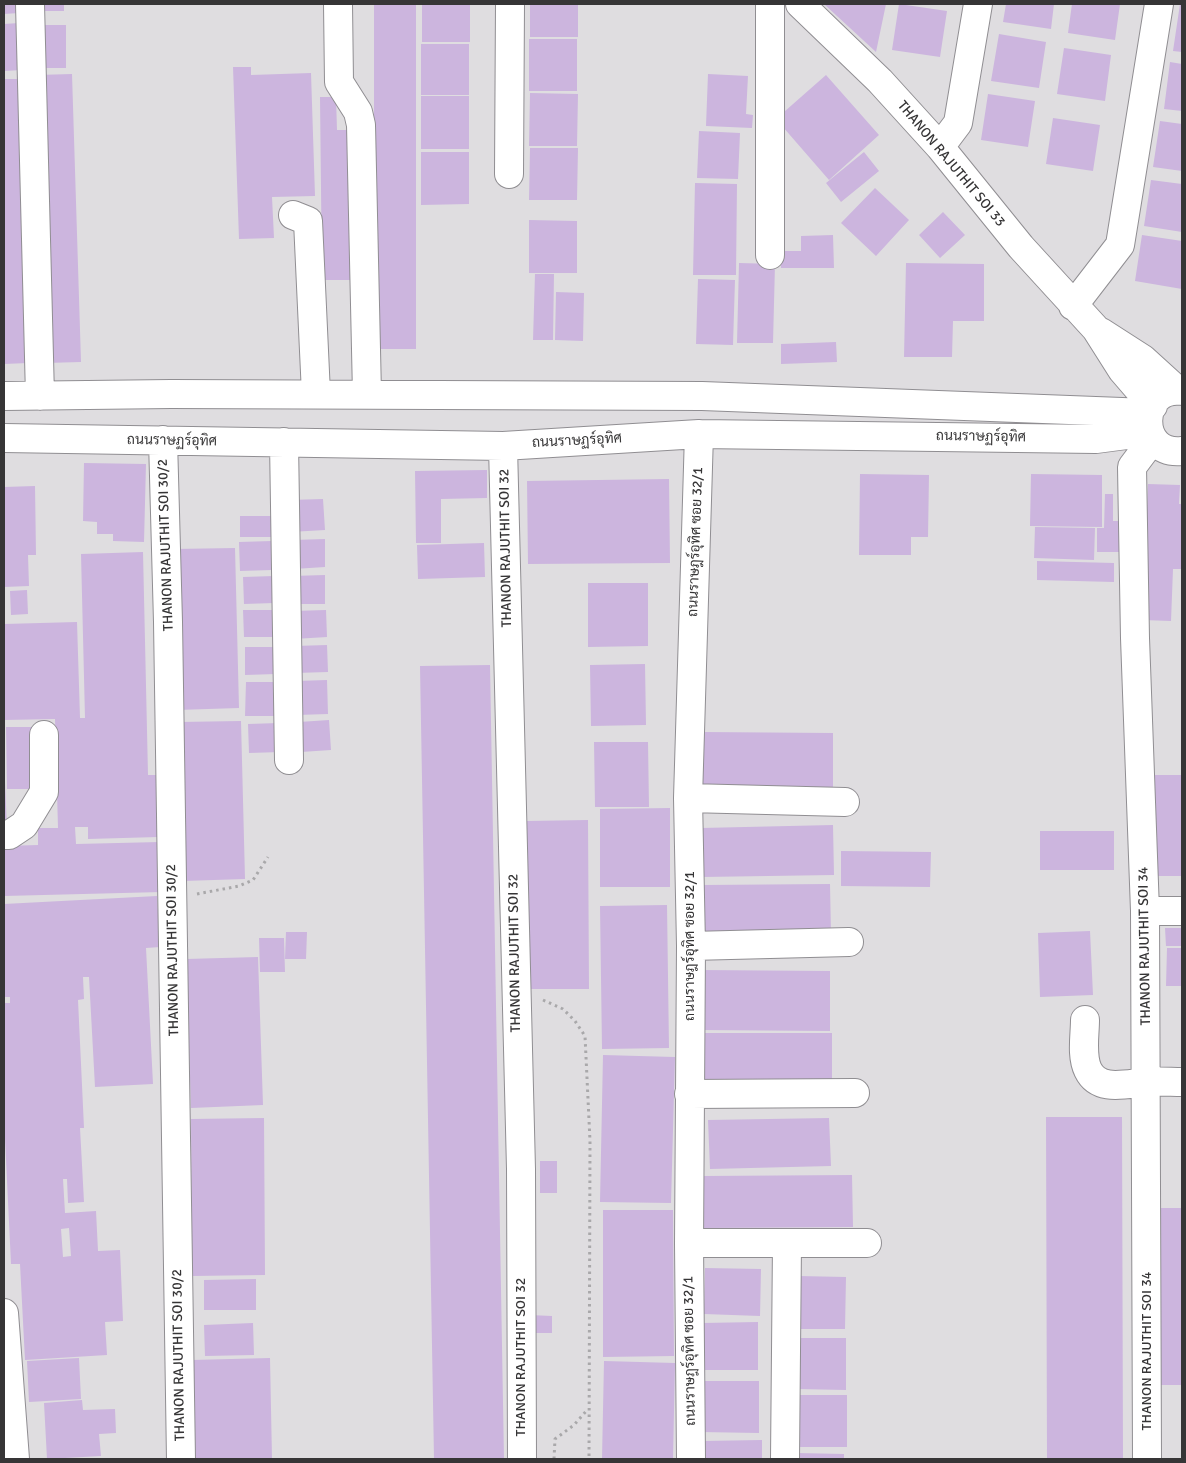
<!DOCTYPE html>
<meta charset="utf-8">
<style>
body{margin:0}
#map{position:relative;width:1186px;height:1463px;overflow:hidden;background:#dfdde0;font-family:Signika,sans-serif}
canvas{display:block}
.frame{position:absolute;inset:0;border:5px solid #363536;pointer-events:none}
</style>
<div id="map">
<canvas width="1186" height="1463"></canvas>
<div class="frame"></div>
</div>
<script>
const g = document.querySelector('canvas').getContext('2d');
g.lineJoin = 'round';
function fill(path, color) {
  g.fillStyle = color;
  g.fill(path, 'evenodd');
}
function stroke(path, color, width, dash) {
  g.strokeStyle = color;
  g.lineWidth = width;
  g.lineCap = dash ? 'butt' : 'round';
  g.setLineDash(dash || []);
  g.stroke(path);
}
function drawText(font, color, halo, rows, align = 'center') {
  g.font = font + ' Signika,Sarabun,sans-serif';
  g.lineWidth = 4.5;
  g.setLineDash([]);
  g.textBaseline = 'middle';
  g.strokeStyle = halo;
  g.fillStyle = color;
  for (const [text, x, y, turn = 0] of rows) {
    g.save();
    g.translate(x, y);
    g.rotate((+turn || 0) * Math.PI / 180);
    g.textAlign = isNaN(turn) ? turn : align;
    if (halo) g.strokeText(text, 0, 0);
    g.fillText(text, 0, 0);
    g.restore();
  }
}
fill(new Path2D(`
 M4,4H19V13L4,14Z
 M39,4H64V11H39Z
 M374,4H416V349H374Z
 M422,4H470V42H422Z
 M530,4H578V37H530Z
 M824,4H886L876,52Z
 M899,4L947,11L940,57L892,50Z
 M1006,4H1054L1051,29L1003,22Z
 M1072,4H1120L1115,40L1068,33Z
 M1180,4L1182,5V52L1173,51Z
 M19,23L22,70L4,71V24Z
 M39,25H66V68H39Z
 M999,34L1046,42L1039,88L991,81Z
 M529,39H577V91H529Z
 M421,44H469V95H421Z
 M1064,48L1111,55L1105,101L1057,94Z
 M1170,62L1182,64V111L1164,109Z
 M233,67H251V75L311,73L315,196L272,197L274,238L239,239Z
 M72,74L81,362L45,363L37,75Z
 M708,74L748,76L746,114L753,115L752,128L706,126Z
 M826,75L879,135L829,180L776,119Z
 M4,79H21L28,363L4,364Z
 M530,93L578,94L577,146H529Z
 M988,94L1035,101L1028,147L981,140Z
 M421,96H469V149H421Z
 M320,97H336L337,130H354L355,280H322Z
 M1053,118L1100,125L1093,171L1046,164Z
 M1160,121L1182,124V171L1153,167Z
 M699,131L740,133L738,179L697,178Z
 M530,148H578L577,200H529Z
 M421,152H469V204L421,205Z
 M864,152L879,171L841,202L826,183Z
 M1151,180L1182,184V232L1144,226Z
 M695,183L737,184L736,275H693Z
 M875,188L909,220L876,256L841,223Z
 M943,212L965,235L940,258L919,235Z
 M529,220L577,221V273H529Z
 M833,235L834,268H781L780,251H801V236Z
 M1142,235L1182,241V289L1135,281Z
 M739,263L775,264L773,343H737Z
 M906,263L984,264V321H953L952,357H904Z
 M535,274H554L553,340H533Z
 M698,279L735,280L733,345L696,344Z
 M556,292L584,293L583,341L555,340Z
 M836,342L837,362L781,364V344Z
 M84,463L146,464L144,542L113,541V534H97V522L83,521Z
 M487,470V498L441,499V543H416L415,471Z
 M860,474L929,475L928,537H911V555H859Z
 M1031,474L1102,475V527L1030,526Z
 M669,479L670,563L528,564L527,481Z
 M1148,484L1180,485L1179,504H1182V569H1173L1171,621L1143,620Z
 M35,486L36,555H28L29,586L4,587V487Z
 M1105,494H1113V521H1121V552H1097V528H1104Z
 M323,499L325,530L290,532L289,500Z
 M240,516H273V537H240Z
 M1035,527L1095,528L1094,560L1034,558Z
 M325,539V567L294,569L293,540Z
 M272,541V570L240,571L239,542Z
 M484,543L485,577L418,579L417,545Z
 M235,548L239,708L177,710L174,549Z
 M143,552L148,775H156L158,837L88,839V827H75L76,844L160,842L162,892L4,896V846L38,845V828H58L55,719L4,720V624L77,622L80,718H85L81,554Z
 M1037,561L1114,563V582L1037,580Z
 M325,575V604H292V576Z
 M274,576V603L244,604L243,577Z
 M588,583H648V646L588,647Z
 M27,590L28,614L11,615L10,591Z
 M243,610H276V637H244Z
 M326,610L327,637L294,639L293,611Z
 M327,645L328,672L295,673V646Z
 M245,647H275L276,674L245,675Z
 M645,664L646,725L591,726L590,665Z
 M490,665L504,1459H434L420,666Z
 M327,680L328,714L297,715L296,681Z
 M246,682H279L278,716H245Z
 M329,720L331,750L301,752L299,722Z
 M241,721L245,879L183,881L179,722Z
 M279,723L281,752L249,753L248,724Z
 M6,727H36L37,789H7Z
 M702,732L833,733V792L702,791Z
 M594,742H648L649,807H595Z
 M1154,775H1182V876H1154Z
 M4,781H5L7,829H4Z
 M670,808V887H600V809Z
 M588,820L589,989H528L527,821Z
 M833,825L834,875L702,877L701,828Z
 M1040,831H1114V870H1040Z
 M841,851L931,852L930,887L841,886Z
 M830,884L831,935L703,936V885Z
 M157,896L160,947L146,948L153,1084L95,1087L89,977H83L84,999L78,1000L84,1128H80L84,1202L68,1203L67,1179H63L65,1213L96,1211L98,1251L120,1250L123,1321L105,1322L107,1355L25,1360L20,1264H11L4,1118V1003H10V997H4V904ZM69,1228L71,1256L63,1257L61,1229Z
 M667,905L669,1048L602,1049L600,906Z
 M1165,928H1182V946H1166Z
 M1090,931L1093,995L1040,997L1038,933Z
 M286,932H307L306,959H285Z
 M259,938H284L285,972H260Z
 M1167,948H1182V986H1166Z
 M258,957L263,1105L191,1108L186,959Z
 M699,970L830,971V1031L699,1030Z
 M701,1033H832V1086L701,1085Z
 M603,1055L675,1057L671,1203L600,1202Z
 M1046,1117H1122L1123,1459H1047Z
 M264,1118L265,1275L192,1276L191,1119Z
 M829,1118L831,1166L710,1169L708,1120Z
 M540,1161H557V1193H540Z
 M852,1175L853,1227L704,1228V1176Z
 M1156,1208H1182V1385H1155Z
 M603,1210H673L674,1356L603,1357Z
 M705,1268L761,1269L760,1316L704,1314Z
 M798,1276L846,1277L845,1329H797Z
 M256,1279V1310H204V1280Z
 M529,1315L552,1316V1333H528Z
 M758,1322V1370H702V1323Z
 M253,1323L254,1355L205,1356L204,1325Z
 M798,1338H846V1390L797,1389Z
 M79,1358L81,1399L29,1402L27,1361Z
 M270,1358L272,1459H194L192,1360Z
 M604,1361L675,1363L673,1459H602Z
 M701,1381H759V1433L700,1432Z
 M798,1395H847V1447H798Z
 M82,1400L83,1410L115,1409L116,1433L99,1434L101,1456L47,1459L44,1403Z
 M762,1440V1459H703V1441Z
 M796,1453L844,1454V1459H796Z`), '#ccb5de');
const minor = new Path2D(`
 M30,4L40,396
 M338,4L339,82L358,112L361,125L367,394
 M770,4V255
 M800,4L880,81L940,147L1021,247L1096,329L1122,370L1153,406
 M940,147L958,123L978,4
 M509,174L510,4
 M293,215L308,221L316,394
 M1073,306L1120,245L1159,4
 M1101,332L1143,359L1177,390
 M1182,391C1138,385 1136,456 1182,451
 M4,396L171,394L702,396L1148,413
 M4,438L503,446L699,434L1096,439L1149,432
 M163,440L168,622L181,1459
 M284,442L289,760
 M503,446L521,1169L522,1459
 M688,798L845,802
 M4,835H9L24,825L44,792V735
 M1145,911H1182
 M691,946L849,942
 M1085,1020C1085,1035 1081,1056 1088,1070C1099,1093 1128,1083 1148,1082C1159,1081 1171,1082 1182,1082
 M689,1094L855,1093
 M689,1243H867
 M4,1313L15,1459
 M691,1459L689,1243L691,946L688,798L699,434
 M785,1459L787,1243
 M1147,1459L1145,911L1135,638L1132,467L1153,439`);
stroke(minor, '#908e92', 30);
stroke(new Path2D(`
 M197,894L239,886L253,880L268,857
 M543,1000L563,1009L575,1021L585,1036L590,1141L589,1459
 M554,1459L555,1439L574,1425L588,1409`), '#a9a8aa', 3, [2.5, 4]);
stroke(minor, '#fff', 28);
drawText('14px', '#363536', '#fff', [
 ["THANON RAJUTHIT SOI 33",951,164,50],
 ["ถนนราษฏร์อุทิศ",981,437,1],
 ["ถนนราษฏร์อุทิศ",172,441,1],
 ["ถนนราษฏร์อุทิศ",577,441,-3],
 ["ถนนราษฎร์อุทิศ ซอย 32/1",696,542,-88],
 ["THANON RAJUTHIT SOI 30/2",166,545,-92],
 ["THANON RAJUTHIT SOI 32",506,548,-91],
 ["ถนนราษฎร์อุทิศ ซอย 32/1",690,946,-90],
 ["THANON RAJUTHIT SOI 34",1145,946,-91],
 ["THANON RAJUTHIT SOI 30/2",173,950,-91],
 ["THANON RAJUTHIT SOI 32",515,953,-91],
 ["ถนนราษฎร์อุทิศ ซอย 32/1",690,1351,-91],
 ["THANON RAJUTHIT SOI 34",1147,1351,-90],
 ["THANON RAJUTHIT SOI 30/2",179,1355,-91],
 ["THANON RAJUTHIT SOI 32",521,1357,-90]
]);
</script>
